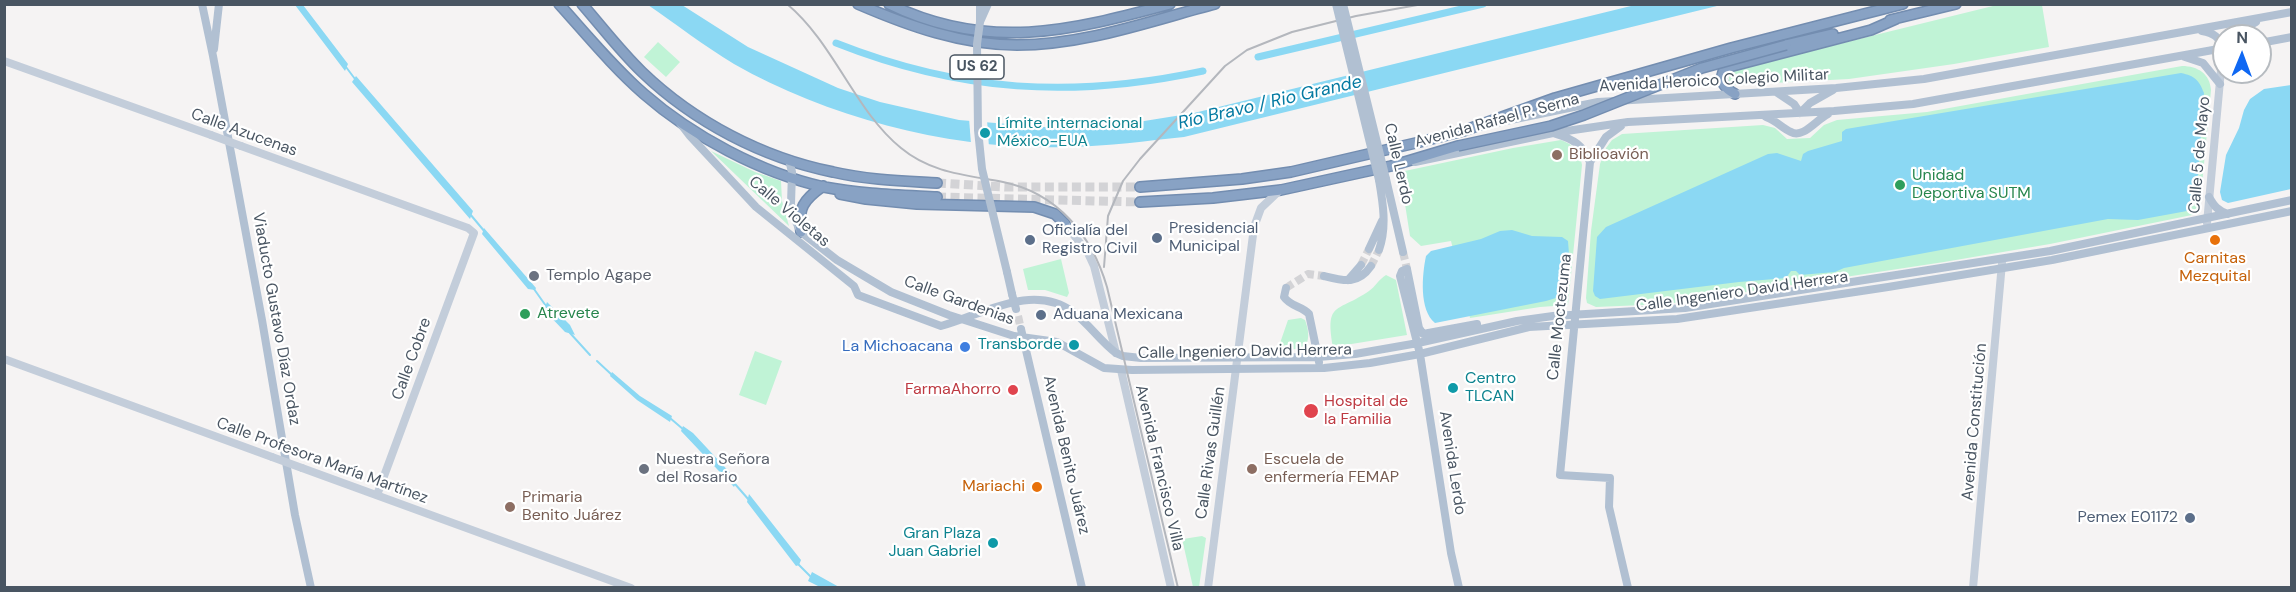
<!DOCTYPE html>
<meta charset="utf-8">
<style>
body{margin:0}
#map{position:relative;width:2296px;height:592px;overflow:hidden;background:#f5f3f3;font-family:"DM Sans",sans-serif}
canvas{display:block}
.frame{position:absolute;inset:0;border:6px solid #495562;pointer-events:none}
.north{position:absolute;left:2212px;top:24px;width:60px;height:60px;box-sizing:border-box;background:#fff;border:2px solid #b6bbc0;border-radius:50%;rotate:1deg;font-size:16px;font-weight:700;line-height:24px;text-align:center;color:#495562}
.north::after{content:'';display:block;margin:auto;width:21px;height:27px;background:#0f68f3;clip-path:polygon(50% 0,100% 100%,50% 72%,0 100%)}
</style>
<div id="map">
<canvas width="2296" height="592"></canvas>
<div class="frame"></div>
<div class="north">N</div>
</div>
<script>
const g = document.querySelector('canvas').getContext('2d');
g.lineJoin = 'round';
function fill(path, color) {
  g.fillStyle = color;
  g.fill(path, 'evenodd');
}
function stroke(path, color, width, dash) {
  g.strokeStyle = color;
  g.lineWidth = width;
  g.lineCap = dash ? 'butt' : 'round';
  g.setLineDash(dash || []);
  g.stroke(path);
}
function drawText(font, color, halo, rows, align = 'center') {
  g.font = font + ' "DM Sans",sans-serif';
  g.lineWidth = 4.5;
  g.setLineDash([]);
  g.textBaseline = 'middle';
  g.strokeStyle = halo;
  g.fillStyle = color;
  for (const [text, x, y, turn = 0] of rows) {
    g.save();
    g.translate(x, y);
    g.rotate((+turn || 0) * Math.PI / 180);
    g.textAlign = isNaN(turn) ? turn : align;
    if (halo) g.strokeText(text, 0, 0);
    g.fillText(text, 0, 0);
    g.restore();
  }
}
fill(new Path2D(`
 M1997,5H2042L2049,47L1954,64L1849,79L1734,85L1729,83V73L1733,70Z
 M658,42L680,62L666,77L644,57Z
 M2182,66C2198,66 2210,74 2211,90L2200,206L2197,213L2192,215L2050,244L1944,262L1667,304L1596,307L1587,303L1586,298L1591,231L1600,164L1606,148L1612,140L1622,134L1763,125L1775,128L1787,139L1810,138L1824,125L1837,120L1927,112Z
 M1561,140C1574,145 1580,151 1582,165L1568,305L1540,307L1470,318L1451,241L1421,246L1410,236L1400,172L1513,148Z
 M711,151L755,172L781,181L782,201L789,226Z
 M1061,259L1069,293L1067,297L1045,290H1028L1023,269Z
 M1386,275L1396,280L1407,335L1333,347C1325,301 1337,313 1369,291C1375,287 1379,279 1386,275Z
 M1301,318L1305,320C1308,328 1310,337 1306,345C1299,350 1286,351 1279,346L1288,320Z
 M755,351L782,361L766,405L739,395Z
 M1202,536L1206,538L1199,587H1193L1183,543V539Z`), '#c0f3d6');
fill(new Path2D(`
 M295,5H303L348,64L345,71Z
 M648,5H682L748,47L838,88L880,102L959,120L1044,127L1085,126L1138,122L1194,113L1635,5H1721L1184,137C1146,141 1109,146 1070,147C957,151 833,120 734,64C704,46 676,24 648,5Z
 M2181,73C2195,76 2199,80 2204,93L2197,189L2194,202L2187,211L2138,220L2108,219L1844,268L1835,272L1800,275L1796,271H1791L1786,278L1739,282L1600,299L1595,296L1593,291L1597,237L1606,227L1768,154L1777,153L1801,161L1803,154L1808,151L1842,141V132L1846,129Z
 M356,76L473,211L470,219L352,82Z
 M2291,85V189L2228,203L2222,200L2220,192L2226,155L2239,128L2244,110L2250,99L2264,89Z
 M484,228L536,288L535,290L528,289L482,234Z
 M1512,230L1532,236L1562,237L1568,241L1569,254L1565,291L1556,298L1546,301L1435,323C1419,310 1422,275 1426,256L1431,251L1481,239L1500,231Z
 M547,302L570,325L575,335L565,332L544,310Z
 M612,372L640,396L672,416L670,422L637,400L610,376Z
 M683,426L693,433L734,477L737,481L734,487L681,431Z
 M749,494L801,560L799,565L796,566L747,502Z
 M812,572L839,587H820L808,581Z`), '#8bd8f3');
fill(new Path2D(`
 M969,118L987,120L989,147L971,144Z`), '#f5f3f3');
stroke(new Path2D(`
 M346,67L355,79
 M470,214L485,232
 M534,289L546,306
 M570,333L590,355
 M597,361L612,375
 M670,418L684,430
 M735,484L749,500
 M798,564L811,577`), '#8bd8f3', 2);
stroke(new Path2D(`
 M836,43C960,92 1072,99 1203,71
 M1258,57L1483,4`), '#8bd8f3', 7);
stroke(new Path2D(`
 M1403,252L1407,269
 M1361,265L1369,249
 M1371,266L1379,250
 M1286,288L1308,274L1324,276
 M1018,316L1021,329`), '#d3d3d6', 8, [8, 4]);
stroke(new Path2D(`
 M937,183L1005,187H1140
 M937,197L1140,202`), '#d3d3d6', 9, [9, 4.5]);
const highway = new Path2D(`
 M559,4C587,35 613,67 644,94C692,136 761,173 824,187C861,194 900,195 937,197
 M582,4C602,27 621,52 642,72C694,122 763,158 833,172C868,180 903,181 937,183
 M858,4C909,26 962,45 1017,45C1085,45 1150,21 1215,4
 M889,4C987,52 1071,31 1170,4
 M1890,20L1956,4
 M1786,45L1833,34
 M1735,94C1726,89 1719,83 1723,72L1729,67L1871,30L1896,19
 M1140,187L1242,179L1291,172L1420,142L1463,131L1555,98L1731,48L1903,4
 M840,194L866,199L917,204L1034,207L1055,214L1065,224
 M1140,202L1213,198L1281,190L1391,166L1458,146
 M801,232C798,208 803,200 823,186`);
stroke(highway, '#738db0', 12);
stroke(new Path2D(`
 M4,61L211,135
 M241,146L468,228L474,233L377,495
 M2207,223L2223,48
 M1065,224L1088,253L1094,266L1116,353
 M4,359L272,457
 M1121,370L1171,588
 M302,468L631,588
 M1208,588L1254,227L1261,208L1280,190
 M1973,588L2002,263`), '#c3cdda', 8);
stroke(new Path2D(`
 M202,4L213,56L262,320L295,515L311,588
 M980,21V4
 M2202,31C2214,33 2219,37 2223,48
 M2231,36L2256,22
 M2260,43L2292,37
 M214,49L219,4
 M2185,57L2203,63L2220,84
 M1776,92L1794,104L1800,113L1810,103L1833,90
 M1766,117C1777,121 1782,128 1791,132C1803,139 1817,119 1828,114
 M680,123L690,136L756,207L854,286L858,295L941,326C982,315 1032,282 1073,312C1089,324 1100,341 1116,353L1123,356L1141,358L1318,357L1355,354L1418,343L1517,321L1553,316L1685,308L2050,251L2292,200
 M1491,124L1598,102L1836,88L1924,79L2292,12
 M1621,126L1606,137L1590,162L1560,475L1610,478L1609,507L1628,588
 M1556,134C1573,139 1583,145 1590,162
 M789,160L792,172L791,204L794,218L801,232L837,260L891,292L949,315L1014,336L1057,342L1104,368L1132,370L1324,368L1370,363L1420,354L1529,327L1677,319L1888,287L2052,260L2292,211
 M1415,162L1553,133L1628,122L1834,111L1913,104L2224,48
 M1386,179L1403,252
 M2209,197C2214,206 2218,211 2228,214
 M1369,249L1382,221
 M1379,250C1387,227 1383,203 1379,180
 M1407,269L1402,271L1400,276L1420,354L1451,553L1459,588
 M1407,269L1419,328L1423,334L1477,324
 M1007,272L1012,294
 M1324,276C1344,281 1358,285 1371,266
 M1348,280L1361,265
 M1286,288L1284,297C1291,307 1302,306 1309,314L1319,362
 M1021,329L1082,588`), '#b1c0d2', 8);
stroke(highway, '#88a2c4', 9);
stroke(new Path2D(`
 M787,4C834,43 855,111 901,148C931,173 966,175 1003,182C1058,193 1092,236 1107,287L1178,588
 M1104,267L1108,216L1123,181L1140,159L1225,66L1247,50L1292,32L1356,16L1423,4`), '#b4b7bd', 2);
const highwayBridge = new Path2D(`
 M1458,146L1551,126L1584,115L1702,68L1786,45`);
stroke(highwayBridge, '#738db0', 12, []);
stroke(new Path2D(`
 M211,135L241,146
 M272,457L302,468`), '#c3cdda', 8);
stroke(new Path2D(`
 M988,4L980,22L977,44L978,130L982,169L1007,272
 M1336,4L1379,180
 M1343,4L1386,179
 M1012,294L1016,309`), '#b1c0d2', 8);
stroke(highwayBridge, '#88a2c4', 9);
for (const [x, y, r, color] of [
 [985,133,6,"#0f9aa8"],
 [1557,155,6,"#8d6e63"],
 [1900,185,6,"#2e9e5b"],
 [1157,238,6,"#5c6f8a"],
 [1030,240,6,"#5c6f8a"],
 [2215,240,6,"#e8710a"],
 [534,276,6,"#6b7280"],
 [525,314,6,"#2e9e5b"],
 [1041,315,6,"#5c6f8a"],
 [1074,345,6,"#0f9aa8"],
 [965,347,6,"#3f7fe0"],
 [1453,388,6,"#0f9aa8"],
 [1013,390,6,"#e0444e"],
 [1311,411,8,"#e0444e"],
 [644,469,6,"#6b7280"],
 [1252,469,6,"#8d6e63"],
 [1037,487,6,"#e8710a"],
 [510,507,6,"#8d6e63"],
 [2190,518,6,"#5c6f8a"],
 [993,543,6,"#0f9aa8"]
]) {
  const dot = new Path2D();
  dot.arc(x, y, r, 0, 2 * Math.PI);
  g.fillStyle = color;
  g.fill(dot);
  stroke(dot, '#fff', 2);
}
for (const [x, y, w] of [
 [977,67,54]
]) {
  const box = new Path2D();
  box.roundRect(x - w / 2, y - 12, w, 24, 4.5);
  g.fillStyle = '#fff';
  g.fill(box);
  stroke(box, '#495562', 1.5);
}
drawText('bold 15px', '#495562', null, [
 ["US 62",977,67]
]);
drawText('16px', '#495562', '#fff', [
 ["Avenida Heroico Colegio Militar",1714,81,-3],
 ["Avenida Rafael P. Serna",1497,121,-15],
 ["Calle Azucenas",244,133,20],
 ["Calle 5 de Mayo",2200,155,-85],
 ["Calle Lerdo",1398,164,77],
 ["Calle Violetas",789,212,40],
 ["Calle Ingeniero David Herrera",1742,292,-8],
 ["Calle Gardenias",959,301,20],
 ["Calle Moctezuma",1560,317,-84],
 ["Viaducto Gustavo Díaz Ordaz",276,319,80],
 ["Calle Ingeniero David Herrera",1245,352,-1],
 ["Calle Cobre",412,359,-70],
 ["Avenida Constitución",1975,422,-85],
 ["Calle Rivas Guillén",1211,453,-82],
 ["Avenida Benito Juárez",1066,455,77],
 ["Calle Profesora María Martínez",322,461,20],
 ["Avenida Lerdo",1452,463,81],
 ["Avenida Francisco Villa",1159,468,77]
]);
drawText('16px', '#0d838f', '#fff', [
 ["Límite internacional",997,124],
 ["México-EUA",997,142],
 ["Transborde",1062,345,"right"],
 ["Centro",1465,379],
 ["TLCAN",1465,397],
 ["Gran Plaza",981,534,"right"],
 ["Juan Gabriel",981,552,"right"]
], 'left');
drawText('16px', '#785e54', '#fff', [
 ["Biblioavión",1569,155],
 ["Escuela de",1264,460],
 ["enfermería FEMAP",1264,478],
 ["Primaria",522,498],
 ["Benito Juárez",522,516]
], 'left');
drawText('16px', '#27864d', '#fff', [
 ["Unidad",1912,176],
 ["Deportiva SUTM",1912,194],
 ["Atrevete",537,314]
], 'left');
drawText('16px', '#4e5e75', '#fff', [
 ["Presidencial",1169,229],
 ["Municipal",1169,247],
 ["Oficialía del",1042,231],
 ["Registro Civil",1042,249],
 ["Aduana Mexicana",1053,315],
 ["Pemex E01172",2178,518,"right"]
], 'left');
drawText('16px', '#c56008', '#fff', [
 ["Carnitas",2215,259],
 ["Mezquital",2215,277],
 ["Mariachi",1025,487,"right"]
]);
drawText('16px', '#5b616d', '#fff', [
 ["Templo Agape",546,276],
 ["Nuestra Señora",656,460],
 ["del Rosario",656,478]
], 'left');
drawText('16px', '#366cbe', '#fff', [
 ["La Michoacana",953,347]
], 'right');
drawText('16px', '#be3a42', '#fff', [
 ["FarmaAhorro",1001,390],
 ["Hospital de",1324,402,"left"],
 ["la Familia",1324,420,"left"]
], 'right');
drawText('italic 18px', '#047aa2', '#fff', [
 ["Río Bravo / Rio Grande",1270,103,-13]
]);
</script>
